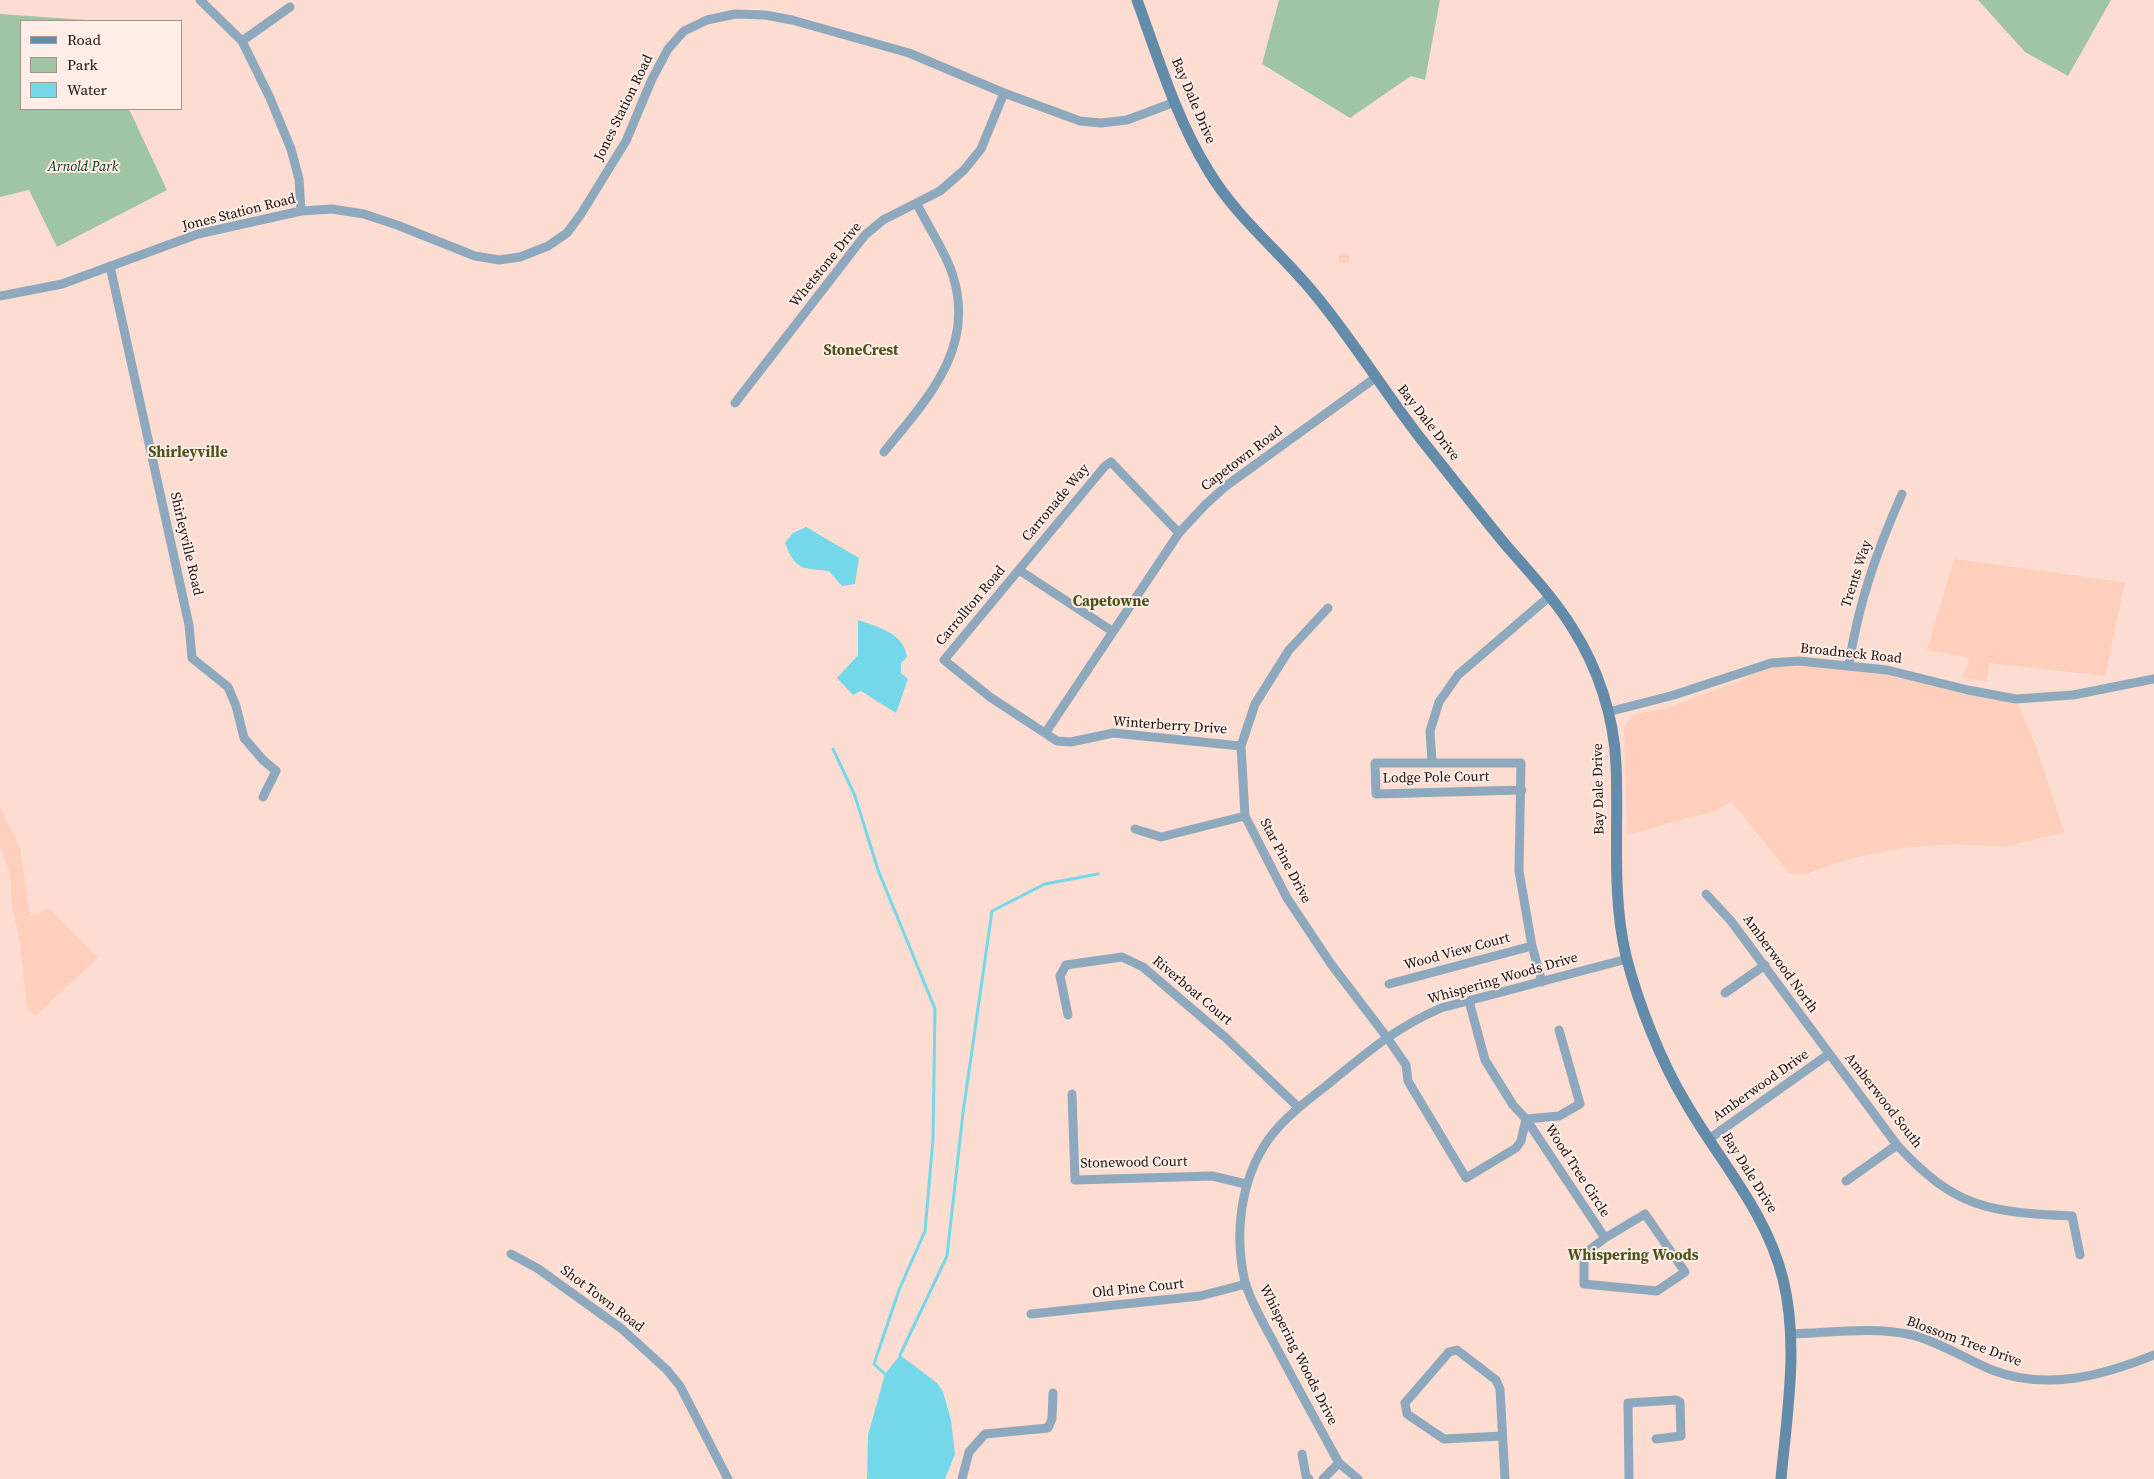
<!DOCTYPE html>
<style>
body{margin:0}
#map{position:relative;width:2154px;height:1479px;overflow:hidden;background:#fdddd1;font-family:"Source Serif 4",serif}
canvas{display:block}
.legend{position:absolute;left:20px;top:20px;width:162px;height:90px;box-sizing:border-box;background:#ffeee8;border:1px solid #a4948f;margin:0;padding:6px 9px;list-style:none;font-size:15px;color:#1b0e09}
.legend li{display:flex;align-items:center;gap:10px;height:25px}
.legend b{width:25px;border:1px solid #a4948f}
</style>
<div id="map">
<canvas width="2154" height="1479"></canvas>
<ul class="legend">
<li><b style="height:6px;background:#628caa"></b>Road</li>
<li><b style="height:14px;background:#9fc5a5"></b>Park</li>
<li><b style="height:14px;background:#75d7ea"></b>Water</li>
</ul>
</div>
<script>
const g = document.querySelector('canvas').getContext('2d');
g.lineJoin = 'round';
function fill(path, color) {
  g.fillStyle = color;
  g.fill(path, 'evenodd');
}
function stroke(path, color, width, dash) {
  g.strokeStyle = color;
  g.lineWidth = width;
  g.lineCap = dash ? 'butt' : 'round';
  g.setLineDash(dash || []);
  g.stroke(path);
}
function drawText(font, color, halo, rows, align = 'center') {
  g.font = font + ' "Source Serif 4",serif';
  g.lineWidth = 4;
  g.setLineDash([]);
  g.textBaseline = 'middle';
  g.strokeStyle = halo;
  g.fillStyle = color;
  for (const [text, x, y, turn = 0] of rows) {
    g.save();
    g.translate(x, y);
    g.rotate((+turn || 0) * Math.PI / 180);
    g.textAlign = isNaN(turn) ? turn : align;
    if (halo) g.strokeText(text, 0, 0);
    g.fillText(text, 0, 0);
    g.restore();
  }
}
fill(new Path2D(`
 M1338.5 258a5.5 5.5 0 1 1 11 0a5.5 5.5 0 1 1-11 0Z
 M1954,559L2125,582L2105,676L1989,663L1987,681L1962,678L1970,658L1927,650Z
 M1771,663L1849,665L2016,699L2037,749L2064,832L2005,847L1955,844L1902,848L1848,859L1806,874H1790L1732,802L1715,811L1627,835L1624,727L1634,714L1665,709L1746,678Z
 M0,807L20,848L30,916L49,908L98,957L36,1016L27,1009L20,943L12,907L10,873L0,848Z`), '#ffcfbe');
fill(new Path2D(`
 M1279,0H1440L1425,80L1411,76L1350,118L1262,64Z
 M1978,0H2111L2068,76L2025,52Z
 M0,14L86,20L21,21V109H129L167,190L57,247L29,190L0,197Z`), '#9fc5a5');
fill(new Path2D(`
 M806,527L859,558L855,584L842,586L829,571C802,568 796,571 785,543L793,533Z
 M858,620C878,627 904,633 907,657L901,663V673L908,679L896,713L861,691L853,695L837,678L858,655Z
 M900,1355L937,1383L943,1392L951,1420L955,1454L945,1479H867L868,1435L885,1374Z`), '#75d7ea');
stroke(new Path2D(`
 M833,749L855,796L878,870L935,1009L933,1139L925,1231L899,1290L874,1364L885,1374
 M900,1355L947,1256L963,1113L992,911L1045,884L1098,874`), '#75d7ea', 3);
stroke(new Path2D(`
 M200,0L242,41L270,98L291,149L299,179L301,211
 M242,41L290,7
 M110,266L189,625L192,658L228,687L236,706L244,738L263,760L276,771L263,797
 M0,296L62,284L198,234L301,211L332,209L364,214L397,225L475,256L499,260L520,257L548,246L567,233L581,214L626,141L652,79L668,49L684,31L707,20L735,14L765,15L792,20L909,53L1004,93L1080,121L1101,123L1127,120L1175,102
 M735,403L865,235L883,220L940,191L964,170L981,149L1004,93
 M884,452C926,400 976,349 953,276C946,252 928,227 917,204
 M1179,533L1111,462L1105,466L944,660L990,697L1057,741L1071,742L1113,733L1241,746
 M1019,570L1112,631
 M1328,608L1289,650L1255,704L1241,746L1245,816L1287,898L1331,964L1386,1036L1406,1065L1408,1081L1466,1178L1516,1148L1521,1141L1526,1119
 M1849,665C1858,604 1877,550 1902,494
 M1608,712L1674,695L1771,663L1799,661L1887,670L1968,690L2016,699L2073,695L2154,679
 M1046,732L1179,533L1205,505L1226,486L1375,378
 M1432,762L1430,731L1439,702L1458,675L1550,596
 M1522,790L1376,794L1375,763H1521L1519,871L1532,946L1542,982
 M1135,829L1161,837L1245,816
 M1706,894L1731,921L1897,1145C1956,1209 1989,1212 2072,1216L2080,1255
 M1389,984L1532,946
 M1725,993L1765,965
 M1469,1001L1485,1060L1513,1105L1526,1119L1605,1238L1584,1254V1284L1657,1291L1685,1272L1645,1214L1605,1238
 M1068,1015L1060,976L1066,965L1122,957L1143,967L1226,1038L1298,1107
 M1072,1094L1075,1180L1212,1176L1246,1184
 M1526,1119L1559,1116L1580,1104L1559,1030
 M1709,1139L1829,1054
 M1846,1181L1897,1145
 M511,1254L537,1268L622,1329L667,1370L680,1386L728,1479
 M1031,1314L1200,1296L1246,1284
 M1790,1334C1830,1333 1873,1326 1912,1335C1940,1342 1965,1359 1992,1370C2047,1391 2102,1376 2154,1355
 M1502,1436L1444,1439L1407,1414L1405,1403L1449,1352L1457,1350L1496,1380L1500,1389L1505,1479
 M1302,1454L1306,1476L1309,1479
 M962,1479L969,1452L985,1434L1048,1428L1052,1419L1053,1393
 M1323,1479L1339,1463
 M1358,1479L1339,1463C1317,1423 1295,1383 1274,1343C1264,1324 1251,1303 1245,1282C1234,1234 1240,1181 1268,1140C1283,1119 1305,1102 1326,1086C1365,1054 1393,1029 1441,1008L1627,959
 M1629,1479L1628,1403L1676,1400L1680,1402L1681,1436L1656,1439`), '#8ea9be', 9);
stroke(new Path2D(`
 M1137,0C1158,57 1176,118 1208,170C1237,219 1282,253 1317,297C1354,342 1385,393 1421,439C1449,474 1477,510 1505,544C1529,572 1554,598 1573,629C1598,668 1614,717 1616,764C1619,828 1611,892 1626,956C1638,1003 1661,1062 1686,1103C1720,1162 1766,1211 1783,1279C1799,1344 1787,1413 1781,1479`), '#628caa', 11);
drawText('14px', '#1b0e09', '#ffeee8', [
 ["Bay Dale Drive",1193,101,67],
 ["Jones Station Road",624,108,-64],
 ["Jones Station Road",239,213,-14],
 ["Whetstone Drive",826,265,-51],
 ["Bay Dale Drive",1428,423,52],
 ["Capetown Road",1242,459,-37],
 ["Carronade Way",1056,503,-50],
 ["Shirleyville Road",186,544,77],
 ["Trents Way",1857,574,-72],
 ["Carrollton Road",971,606,-50],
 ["Broadneck Road",1851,654,6],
 ["Winterberry Drive",1170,726,4],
 ["Lodge Pole Court",1436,778,-1],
 ["Bay Dale Drive",1599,789,-91],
 ["Star Pine Drive",1285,861,62],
 ["Wood View Court",1457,952,-15],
 ["Amberwood North",1780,964,54],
 ["Whispering Woods Drive",1503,979,-16],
 ["Riverboat Court",1192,991,40],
 ["Amberwood Drive",1761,1086,-35],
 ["Amberwood South",1883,1101,52],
 ["Stonewood Court",1134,1163,-1],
 ["Wood Tree Circle",1577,1171,57],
 ["Bay Dale Drive",1749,1173,58],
 ["Old Pine Court",1138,1289,-6],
 ["Shot Town Road",602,1299,37],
 ["Blossom Tree Drive",1964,1342,20],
 ["Whispering Woods Drive",1298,1355,63]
]);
drawText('italic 14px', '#033313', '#ffeee8', [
 ["Arnold Park",83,167]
]);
drawText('bold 15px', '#4b5319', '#ffeee8', [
 ["StoneCrest",861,351],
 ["Shirleyville",188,453],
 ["Capetowne",1111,602],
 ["Whispering Woods",1633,1256]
]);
</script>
